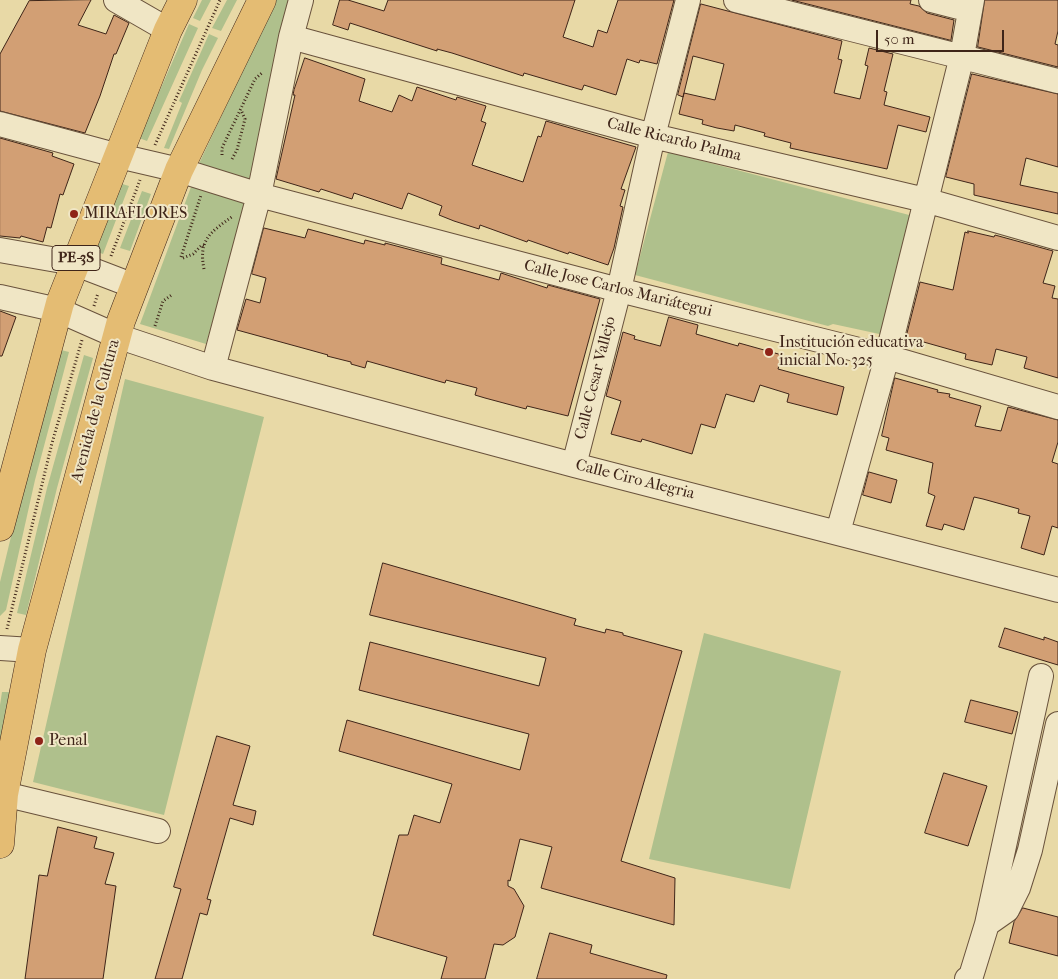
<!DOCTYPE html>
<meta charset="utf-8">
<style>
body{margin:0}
#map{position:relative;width:1058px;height:979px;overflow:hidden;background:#e8d9a6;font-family:"IM FELL French Canon",serif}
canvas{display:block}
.scale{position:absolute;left:876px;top:30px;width:128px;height:22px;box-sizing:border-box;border:2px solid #3f2519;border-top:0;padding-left:6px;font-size:15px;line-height:18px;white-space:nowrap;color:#3f2519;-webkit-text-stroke:4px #f0e6c5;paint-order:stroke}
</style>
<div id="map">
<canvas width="1058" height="979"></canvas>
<div class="scale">50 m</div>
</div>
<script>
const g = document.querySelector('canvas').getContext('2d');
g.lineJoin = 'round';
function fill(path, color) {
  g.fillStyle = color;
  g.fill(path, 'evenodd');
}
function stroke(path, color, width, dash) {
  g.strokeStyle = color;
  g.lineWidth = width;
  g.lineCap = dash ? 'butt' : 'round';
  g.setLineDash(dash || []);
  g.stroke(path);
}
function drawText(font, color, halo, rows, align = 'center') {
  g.font = font + ' "IM FELL French Canon",serif';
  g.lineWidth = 4;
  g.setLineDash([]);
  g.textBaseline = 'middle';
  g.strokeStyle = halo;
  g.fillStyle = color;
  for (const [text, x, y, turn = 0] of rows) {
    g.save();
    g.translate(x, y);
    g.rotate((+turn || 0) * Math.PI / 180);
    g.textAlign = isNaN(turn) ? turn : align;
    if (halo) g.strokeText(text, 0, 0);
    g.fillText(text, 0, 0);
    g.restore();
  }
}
fill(new Path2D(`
 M202,0H211L200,21L193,18Z
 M227,0H237L221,31L212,28Z
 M276,0H293L247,188L196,170Z
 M189,24L198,28L147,141L139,138Z
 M209,34L218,38L202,70L169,149L164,148L182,103L179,101Z
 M668,152L913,216L884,335L833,324L828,326L635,275Z
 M119,183L129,186L103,254L95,251Z
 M191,187L246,203L206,344L140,324Z
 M142,191L151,194L130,251L120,248Z
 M61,350L69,352L35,480L6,610L0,616V582L17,512Z
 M84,355L93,358L57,488L26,615L17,613L47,488Z
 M125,379L264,417L164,815L33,782Z
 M704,633L841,671L790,889L649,859Z
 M2,692H10L0,773V705Z`), '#afc08c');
const building = new Path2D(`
 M91,0L78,25L106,34L114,15L129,23L116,54H114L100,96L85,133L0,111V54L29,1Z
 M340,0H348L384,11L388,0H575L563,37L593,47L598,30L607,33L618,0H674L657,64L640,60L639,63L627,59L616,95L584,85L582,90L524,73L523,76L452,53L437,49V51L350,23L348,30L333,25Z
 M792,0H911L910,4L919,6L927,13L954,20L951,40Z
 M985,0H1058V31L1055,44L1058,45V67L978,47Z
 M701,4L842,41L838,59L842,60L834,93L860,99L868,66L865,65L869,48L893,54L884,91L887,92L884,105L930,117L926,132L898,125L887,169L790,148L791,143L764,136L765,133L735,125L734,131L717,128L702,124L703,120L679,114L684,93L715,100L724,64L693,56L683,97L678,95Z
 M305,58L365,79L359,101L392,112L399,95L412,101L417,87L456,100L457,97L486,106L481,121L486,123L472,165L523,182L538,136L541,137L546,121L636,147L621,189L625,190L620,206L623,207L614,248L608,265L569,252L568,254L528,240L527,242L480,225L479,229L454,221L439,215L442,206L408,193L402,209L354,193L352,199L321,189L319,192L276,179L295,95H293L294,90Z
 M972,74L1058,94V167L1026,158L1020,185L1058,193V214L974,195V184L946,177Z
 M0,138L53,153L52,156L74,164L63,195L60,194L51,228L47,227L43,242L21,236L20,238L0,236Z
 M264,228L305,238L308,229L364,244L365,240L385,245V243L442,258L441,264L499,280L501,273L547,288L548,285L600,299L568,416L527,406L526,409L485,398L475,395L477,388L446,380L445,383L367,361L365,368L351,364V362L327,356L328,355L310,350L237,330L246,299L260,303L266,278L252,274Z
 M968,231L994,237L995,235L1053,251L1043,283L1055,286L1052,298L1058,299V378L1024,368L1027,357L996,349L992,365L965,359L966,354L906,337L920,282L953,290L965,232L968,233Z
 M0,311L16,317L2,356H0Z
 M669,317L698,325L696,334L738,346L739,343L782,355L778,369L844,387L837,415L787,402L789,394L760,385L754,402L726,394L715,428L701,424L692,454L642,439L641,442L611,434L621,401L606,396L623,332L635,336L634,339L660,346Z
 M895,378L938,390L937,392L950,394L949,397L981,406L975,426L1001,431L1008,407L1058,420V442L1052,462L1058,464V528L1052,526L1044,555L1021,548L1030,516L1018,513L1019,509L983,499L974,497L964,530L944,524L942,530L926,526L935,496L928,493L933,463L886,450L889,438L882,436Z
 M869,472L897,480L891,503L863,495Z
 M383,563L576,619L574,625L605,633L606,629L623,633V635L682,651L621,861L675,878L674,925L541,888L552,847L520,839L510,881L508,880V886L514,889L524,906L515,937L503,945L494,944L485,979H441L447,957L373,935L399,835H408L414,815L440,823L452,784L339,751L347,720L520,770L529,734L359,690L370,642L539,686L546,658L370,615Z
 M1005,628L1044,640V637L1058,642V665L999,647Z
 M971,700L1018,712L1012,734L965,722Z
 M217,736L250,746L233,805L256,811L253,825L230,818L207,899L211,900L207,915L200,913L182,979H155L181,889L174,887Z
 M944,773L987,786L968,846L925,833Z
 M58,827L97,837L94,848L114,853L105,884L116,886L103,979H25L39,875L47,876Z
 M1023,908L1058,917V956L1009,943L1014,922Z
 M550,933L592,945L590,953L667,975L666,979H537Z`);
fill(building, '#d29f74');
stroke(building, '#3f2519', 1);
const minor = new Path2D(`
 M116,0L168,30
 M736,0L1058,81
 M931,0L970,10
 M291,37L653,136L925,200L1058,238
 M0,124L119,156L179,170L259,195L619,290L887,357L1058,407
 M0,250L74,263L134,286
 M0,297L58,310L117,336L213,368L574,465L1058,590
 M213,368L259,195L291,37L301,0
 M574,465L619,290L653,136L688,0
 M838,532L887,357L962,56L972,0
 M0,648L32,650
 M4,794L158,831
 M987,924L1041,676
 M967,979L971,976L987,924L1007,910L1018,888L1030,850L1058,724`);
const highway = new Path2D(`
 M0,527L60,303L168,30L183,0
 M0,844L4,794L32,650L121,321L179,170L262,0`);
stroke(minor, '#69523c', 26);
stroke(highway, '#3f2519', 29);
stroke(new Path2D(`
 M155,145L220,0
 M222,155V148L255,79L263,72
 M232,159L237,150L245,119L241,110
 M111,256L140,180
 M181,257L201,195
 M183,258L193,254L202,245L204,246
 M204,269C198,239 211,232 233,216
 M94,306L98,293
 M155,326L163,301L173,294
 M7,629L52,443L82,340`), '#3f2519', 3, [1, 2.5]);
stroke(minor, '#f0e6c5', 24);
stroke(highway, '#e4bc73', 28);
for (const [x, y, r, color] of [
 [74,214,5,"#8f2418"],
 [769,352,5,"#8f2418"],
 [39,741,5,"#8f2418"]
]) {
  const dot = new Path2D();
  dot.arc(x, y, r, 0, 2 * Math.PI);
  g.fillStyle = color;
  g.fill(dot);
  stroke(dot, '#f0e6c5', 2);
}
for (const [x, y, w] of [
 [76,258,48]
]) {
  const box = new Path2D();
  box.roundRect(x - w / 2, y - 12.5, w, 25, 4);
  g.fillStyle = '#f0e6c5';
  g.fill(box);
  stroke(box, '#3f2519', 1);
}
drawText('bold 15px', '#3f2519', null, [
 ["PE-3S",76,258]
]);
drawText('16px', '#3f2519', '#f0e6c5', [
 ["Calle Ricardo Palma",674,140,14],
 ["Calle Jose Carlos Mariátegui",618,289,14],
 ["Calle Cesar Vallejo",596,378,-76],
 ["Avenida de la Cultura",96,411,-75],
 ["Calle Ciro Alegria",635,480,14]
]);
drawText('16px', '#3f2519', '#f0e6c5', [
 ["MIRAFLORES",84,214],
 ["Institución educativa",779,343],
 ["inicial No. 325",779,361],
 ["Penal",49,741]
], 'left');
</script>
